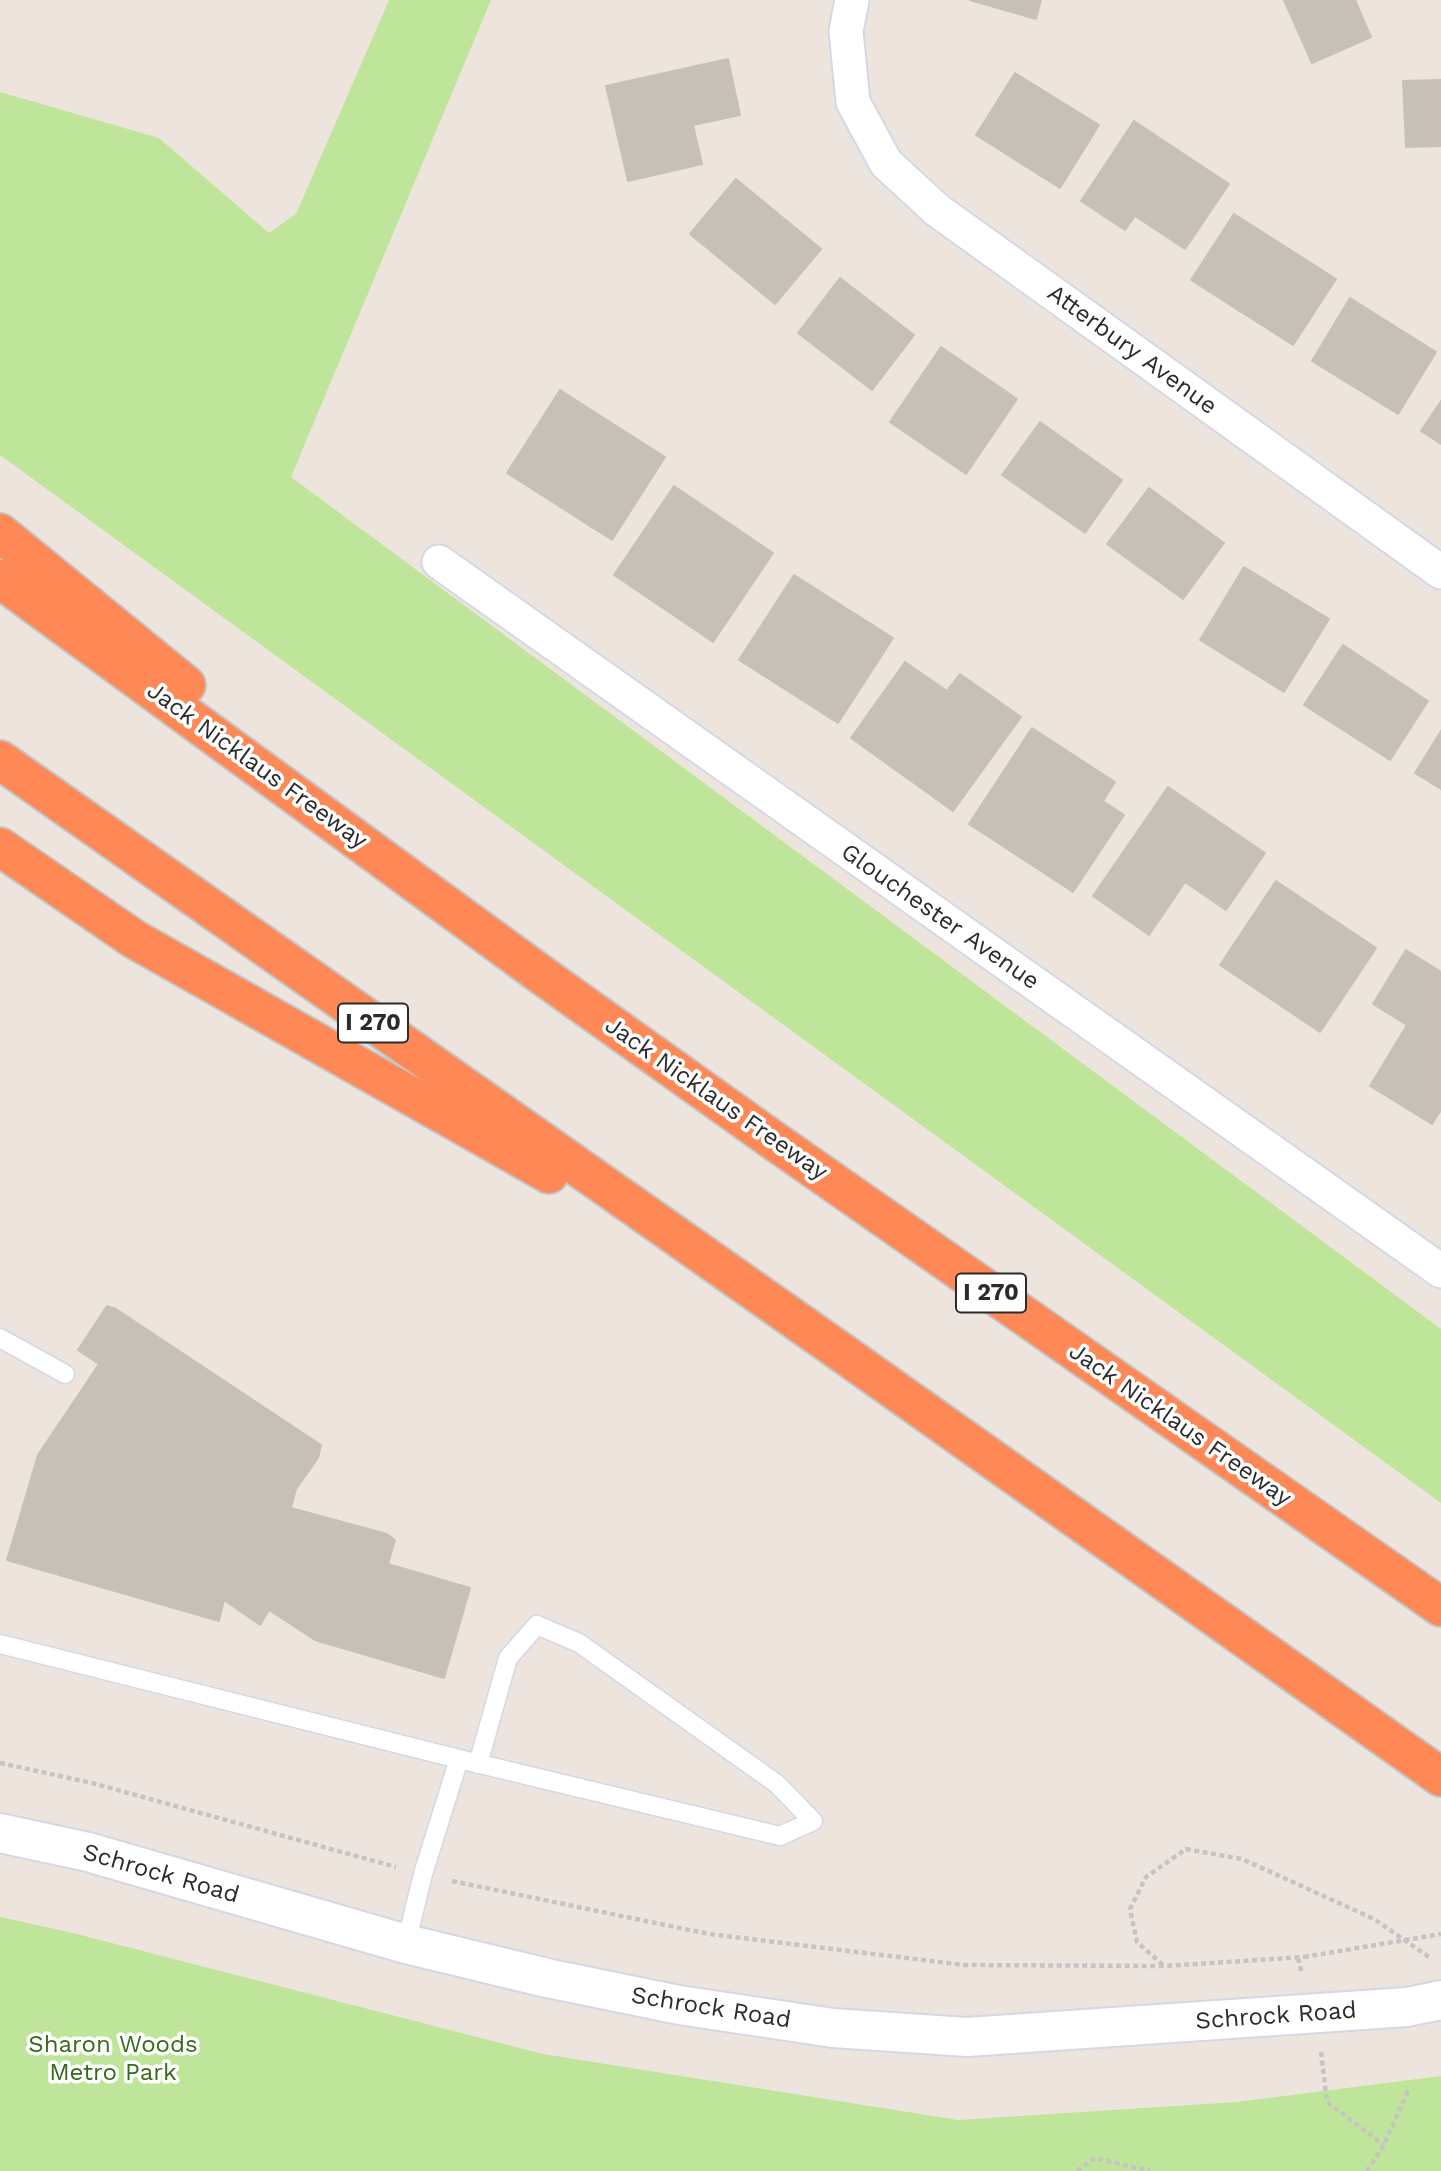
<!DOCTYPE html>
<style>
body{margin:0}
canvas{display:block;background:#ede4dd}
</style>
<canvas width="1441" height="2171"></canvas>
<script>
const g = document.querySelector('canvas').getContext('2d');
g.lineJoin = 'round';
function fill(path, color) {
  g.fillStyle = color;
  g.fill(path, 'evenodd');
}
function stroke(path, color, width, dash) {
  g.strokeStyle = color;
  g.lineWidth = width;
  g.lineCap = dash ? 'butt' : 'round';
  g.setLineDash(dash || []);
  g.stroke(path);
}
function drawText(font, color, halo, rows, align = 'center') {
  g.font = font + ' "Work Sans",sans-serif';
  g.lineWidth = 7;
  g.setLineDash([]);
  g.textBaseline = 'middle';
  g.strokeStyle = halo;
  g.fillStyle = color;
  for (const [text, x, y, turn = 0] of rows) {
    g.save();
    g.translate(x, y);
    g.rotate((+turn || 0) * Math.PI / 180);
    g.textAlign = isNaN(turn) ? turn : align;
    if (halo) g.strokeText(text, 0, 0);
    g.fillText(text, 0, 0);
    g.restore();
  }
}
fill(new Path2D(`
 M389,0H491L291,477L1441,1329V1503L0,455V92L159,138L269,233L296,214Z
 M0,1917L69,1932L543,2054L958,2120L1237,2102L1441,2076V2171H0Z`), '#bee599');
const building = new Path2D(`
 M970,0H1041L1036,19Z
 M1284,0H1355L1371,37L1312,63Z
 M728,59L740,115L693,125L702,164L628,181L606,86Z
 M1015,73L1099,125L1060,188L976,135Z
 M1441,80V146L1406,147L1403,81Z
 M1134,121L1229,184L1185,249L1135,216L1125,230L1081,201Z
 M736,179L821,249L775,304L690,234Z
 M1234,214L1336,279L1293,345L1191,280Z
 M840,278L914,335L872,390L798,333Z
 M1350,298L1436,352L1398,414L1312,361Z
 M941,347L1017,399L966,474L890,422Z
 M560,390L665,457L612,540L507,473Z
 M1441,401V444L1421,431Z
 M1040,422L1122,480L1085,533L1002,475Z
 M674,486L773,553L713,642L614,575Z
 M1149,488L1224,543L1183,599L1107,544Z
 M1244,567L1329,619L1284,692L1200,640Z
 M794,575L893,638L838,723L739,660Z
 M1343,645L1428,701L1390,760L1304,705Z
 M905,662L947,691L960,674L1021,717L953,811L851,738Z
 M1032,728L1115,782L1103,801L1124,815L1073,892L969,824Z
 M1441,731V789L1415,773Z
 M1168,787L1265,853L1226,910L1185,882L1149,935L1093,896Z
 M1276,881L1376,948L1320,1032L1220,965Z
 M1406,950L1441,972V1110L1432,1124L1370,1086L1407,1025L1373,1004Z
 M107,1306L116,1309L321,1445L318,1458L296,1489L291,1508L387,1534L395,1540L388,1564L470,1588L444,1678L315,1640L269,1610L260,1625L224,1600L219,1621L7,1560L38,1455L99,1364L78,1350Z`);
fill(building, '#c6c0b9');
stroke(building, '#c9c0b7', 2);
const lane = new Path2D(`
 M0,1338L65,1374
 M0,1644L459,1759
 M406,1944L423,1874L459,1759L780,1836L813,1821L777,1784L579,1643L537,1625L508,1658L478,1764`);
const street = new Path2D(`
 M852,0L846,31L853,102L886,163L937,210L1441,572
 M439,562L1441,1271`);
const secondary = new Path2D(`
 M0,1833L88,1852L406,1944L547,1978L679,2005L833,2028L967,2037L1407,2007L1441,2000`);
const highway = new Path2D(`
 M0,533L186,685
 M0,579L543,976L770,1138L1441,1607
 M0,760L841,1352L1441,1777
 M0,847L134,939L549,1174`);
stroke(lane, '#d3d8e4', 21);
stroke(street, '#d3d8e4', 37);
stroke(secondary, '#d3d8e4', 42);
stroke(highway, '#c4c4c4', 42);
stroke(new Path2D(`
 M0,1763L92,1783L396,1867
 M452,1881L709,1934L964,1965L1165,1966L1304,1957
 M1298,1958L1302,1974
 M1163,1965L1137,1942L1130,1909L1146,1877L1186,1849L1242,1859L1374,1919L1432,1959
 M1321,2052L1327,2102L1384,2145
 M1077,2171L1095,2158L1150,2171
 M1367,2171L1384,2145L1409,2089`), '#c4c4c4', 4.5, [5, 3.5]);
stroke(lane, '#fff', 18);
stroke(street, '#fff', 33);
stroke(secondary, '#fff', 38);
stroke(highway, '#ff8857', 38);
stroke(new Path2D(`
 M1304,1957L1441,1934`), '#c4c4c4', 4.5, [5, 3.5]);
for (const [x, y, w] of [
 [373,1023,70],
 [991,1293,70]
]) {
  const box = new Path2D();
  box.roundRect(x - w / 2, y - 19.5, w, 39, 5);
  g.fillStyle = '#fff';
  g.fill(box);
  stroke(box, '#2b2b2b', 2);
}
drawText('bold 23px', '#2b2b2b', null, [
 ["I 270",373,1023],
 ["I 270",991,1293]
]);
drawText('24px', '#2b2b2b', '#fff', [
 ["Atterbury Avenue",1132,350,36],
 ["Jack Nicklaus Freeway",257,766,36],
 ["Glouchester Avenue",940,917,35],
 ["Jack Nicklaus Freeway",716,1099,35],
 ["Jack Nicklaus Freeway",1180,1425,35],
 ["Schrock Road",161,1874,16],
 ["Schrock Road",711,2008,9],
 ["Schrock Road",1276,2016,-4]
]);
drawText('24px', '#356b19', '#fff', [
 ["Sharon Woods",113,2045],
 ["Metro Park",113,2073]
]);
</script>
